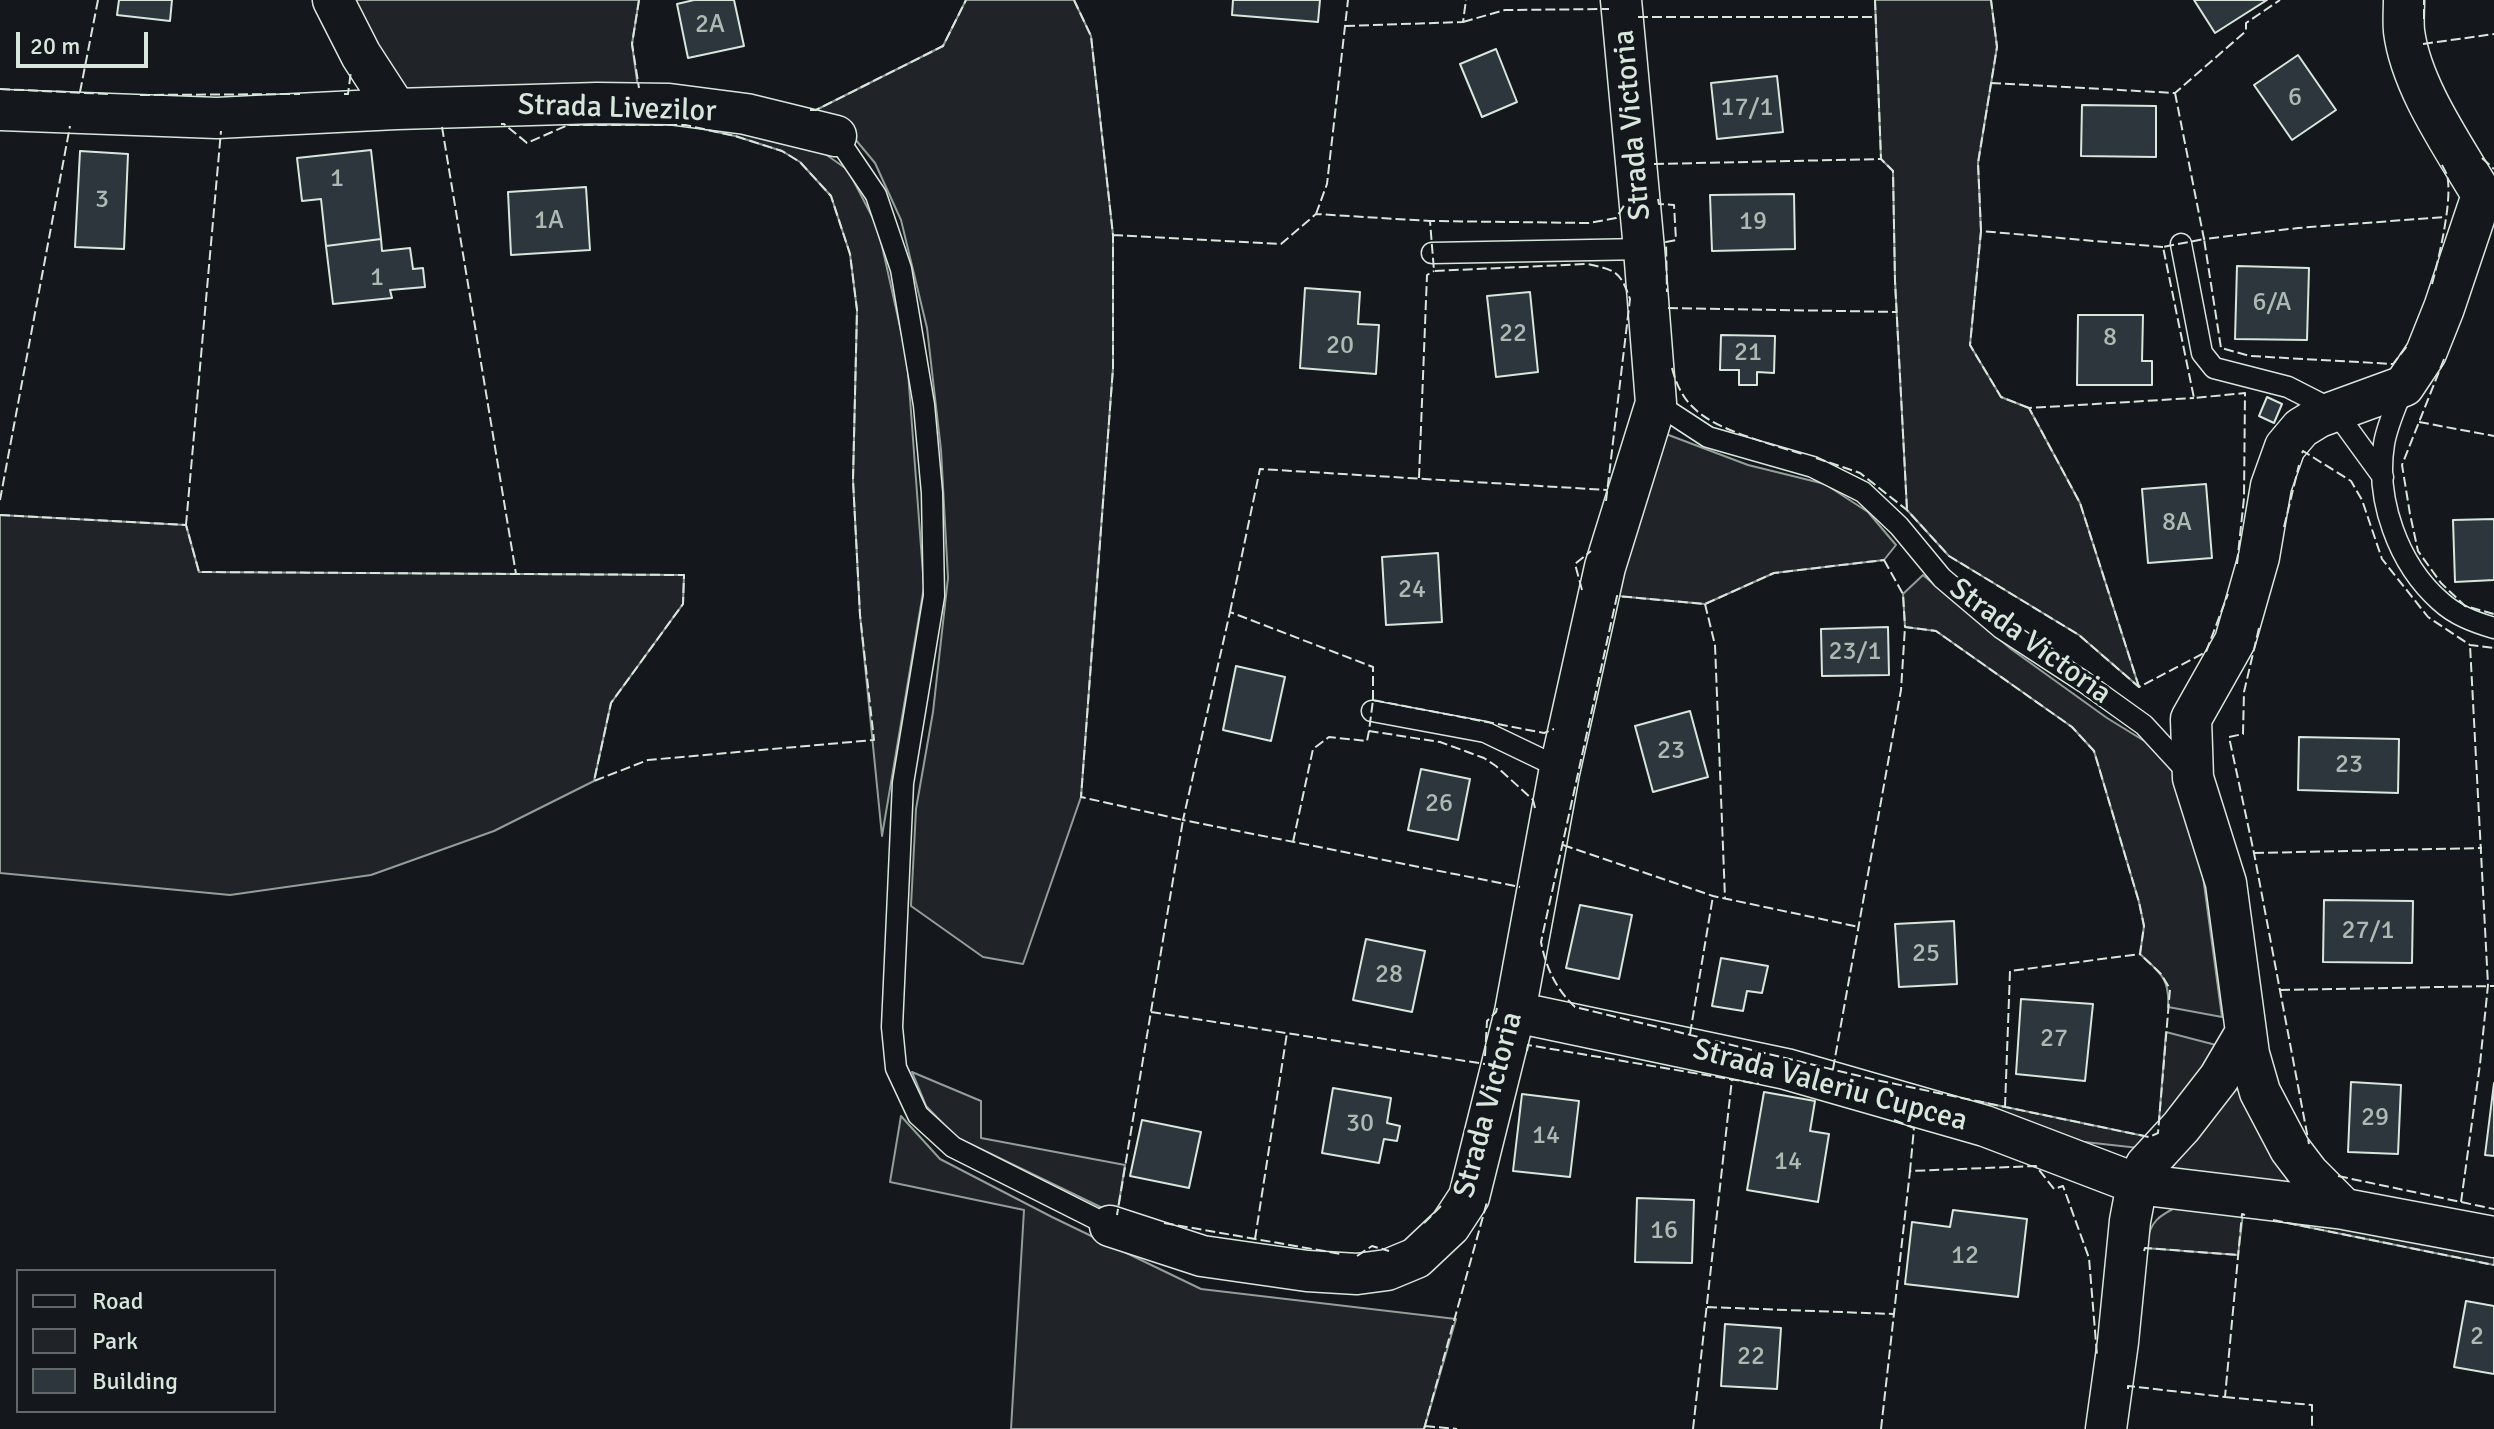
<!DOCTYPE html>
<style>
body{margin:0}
#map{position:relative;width:2494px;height:1429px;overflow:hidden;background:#14181c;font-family:Signika,sans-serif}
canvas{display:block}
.legend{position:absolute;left:16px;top:1269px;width:260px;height:144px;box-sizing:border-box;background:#14181c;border:2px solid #626a69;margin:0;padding:10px 14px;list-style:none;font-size:24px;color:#d8e6dc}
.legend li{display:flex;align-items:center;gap:16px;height:40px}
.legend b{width:40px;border:2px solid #626a69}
.scale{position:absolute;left:16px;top:32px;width:132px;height:36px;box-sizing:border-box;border:4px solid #d8e6dc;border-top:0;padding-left:10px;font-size:24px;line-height:28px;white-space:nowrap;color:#d8e6dc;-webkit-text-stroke:6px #14181c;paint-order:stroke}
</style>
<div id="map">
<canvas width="2494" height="1429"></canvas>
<ul class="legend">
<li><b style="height:10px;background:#14181c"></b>Road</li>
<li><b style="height:22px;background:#202428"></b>Park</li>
<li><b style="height:22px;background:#2c363c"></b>Building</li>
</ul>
<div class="scale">20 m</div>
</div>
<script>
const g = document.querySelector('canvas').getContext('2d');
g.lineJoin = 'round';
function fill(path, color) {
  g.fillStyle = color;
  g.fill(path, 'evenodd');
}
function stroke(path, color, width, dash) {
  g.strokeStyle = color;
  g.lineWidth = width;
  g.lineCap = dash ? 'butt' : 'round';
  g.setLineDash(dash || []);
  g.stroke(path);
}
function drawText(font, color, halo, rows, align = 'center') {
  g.font = font + ' Signika,sans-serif';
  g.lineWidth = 6;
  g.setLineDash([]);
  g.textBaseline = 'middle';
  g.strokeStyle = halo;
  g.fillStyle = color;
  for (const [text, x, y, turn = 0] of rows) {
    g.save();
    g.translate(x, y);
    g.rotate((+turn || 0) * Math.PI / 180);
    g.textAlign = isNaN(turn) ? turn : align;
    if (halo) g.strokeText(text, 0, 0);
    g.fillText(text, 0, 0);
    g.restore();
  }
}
const green = new Path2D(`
 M349,0H639L632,44L638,88L400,96Z
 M966,0H1074L1091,36L1113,235V368L1081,797L1023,964L983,957L911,906L916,809L933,712L948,578L941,450L927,328L901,220L875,163L845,127L816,110L943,46Z
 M1875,0H1991L1997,47L1978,163L1981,231L1970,345L2001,397L2029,408L2080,503L2139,687L2079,635L1949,556L1907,510L1895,281L1893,171L1881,159Z
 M572,118L689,119L811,144L848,170L878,228L907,358L924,587L882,836L860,615L853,480L857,310L850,254L831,196L800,162L782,151L735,136L685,125H568Z
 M1658,431L1748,465L1825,484L1868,512L1896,545L1884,560L1774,573L1705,604L1617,596Z
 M0,515L186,525L199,572L684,575L683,604L611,703L594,781L494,831L371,875L230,895L0,873Z
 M1923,575L2011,649L2107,718L2151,745L2178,778L2200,854L2222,1017L2168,1007C2170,978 2160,973 2140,954L2144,926L2139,902L2094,751L2072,727L1936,631L1905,627L1903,594Z
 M2166,1032L2216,1045L2212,1060L2162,1136L2139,1148L2057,1139L1986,1115L1977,1101L2149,1137L2158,1133Z
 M2240,1070L2317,1194L2169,1172Z
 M912,1072L981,1101V1138L1125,1165L1117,1215L956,1137L926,1106Z
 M901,1116L940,1159L1052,1217L1201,1289L1456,1319L1424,1429H1011L1024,1210L890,1182Z
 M2185,1203L2494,1253V1265L2243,1214L2238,1255L2145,1248C2150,1219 2160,1215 2185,1203Z`);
fill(green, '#202428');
stroke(green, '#939e99', 2);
const building = new Path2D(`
 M119,0H172L170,21L117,15Z
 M694,0H734L744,46L688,58L677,4Z
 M1233,0H1320L1318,22L1232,15Z
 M2194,0H2267L2215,33Z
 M1496,49L1517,102L1482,117L1460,64Z
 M2298,55L2336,110L2292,140L2254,85Z
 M1777,76L1783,132L1717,139L1711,83Z
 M2082,105L2156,106V157L2081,156Z
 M371,150L381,239L326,246L321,199L302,201L297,158Z
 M80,151L128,154L124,249L75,247Z
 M586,187L590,250L511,255L508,192Z
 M1794,194L1795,249L1712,251L1710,195Z
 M381,239L382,251L410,248L413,269L423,268L425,287L390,290L392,298L333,304L326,246Z
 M2237,266L2309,268L2307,340L2235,339Z
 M1305,288L1360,292L1358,324L1379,325L1376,374L1300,368Z
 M1530,292L1538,372L1496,377L1487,296Z
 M2078,315H2143L2142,361H2152V385H2077Z
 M1721,335L1775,336L1774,373L1757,372V385H1739V370H1720Z
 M2267,397L2282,404L2274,423L2259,416Z
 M2206,484L2212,558L2148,563L2142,489Z
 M2494,519V580L2455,582L2453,520Z
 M1438,553L1442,622L1386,625L1382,557Z
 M1888,627L1889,675L1822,676L1821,629Z
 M1236,666L1285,677L1271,741L1223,730Z
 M1690,711L1708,777L1653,792L1635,726Z
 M2299,737L2399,739L2398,793L2298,790Z
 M1421,769L1470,779L1458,840L1408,830Z
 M2324,900L2413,901L2412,963L2323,962Z
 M1580,905L1632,915L1619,979L1566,968Z
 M1954,921L1957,984L1899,987L1895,924Z
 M1366,939L1425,951L1412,1012L1353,1000Z
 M1721,958L1768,966L1762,993L1747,991L1743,1011L1712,1006Z
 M2021,999L2093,1004L2085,1081L2016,1074Z
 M2351,1082L2401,1085L2398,1154L2348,1152Z
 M2494,1083V1156L2485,1155Z
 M1333,1088L1391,1098L1387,1123L1400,1126L1397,1141L1384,1139L1379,1163L1322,1153Z
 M1764,1092L1815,1101L1810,1131L1829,1134L1818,1202L1747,1190Z
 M1522,1094L1579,1101L1570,1177L1513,1171Z
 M1142,1120L1201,1132L1189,1188L1130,1176Z
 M1637,1198L1694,1200L1692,1263L1635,1262Z
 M1953,1210L2027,1219L2018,1297L1905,1284L1912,1222L1950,1227Z
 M2466,1301L2494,1306V1374L2454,1367Z
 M1725,1324L1781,1328L1777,1389L1721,1386Z`);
fill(building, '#2c363c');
stroke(building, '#d8e6dc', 2);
const lane = new Path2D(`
 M836,136L876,195L901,269L924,405L932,493L934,596L903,783L892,1027L896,1068L918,1115L953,1147L1110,1226
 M2181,244L2202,353L2214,368L2288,387L2335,411L2383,477
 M1432,253L1644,249
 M2404,386C2397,404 2387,425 2384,444C2375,499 2398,564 2440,601C2455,615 2474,622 2494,628
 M1656,403L1708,437L1813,467L1863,492L1899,526L1942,578L2001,628L2084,682L2144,725L2190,775
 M1372,711L1485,732L1560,768`);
const street = new Path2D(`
 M333,0L361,55L396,109
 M0,110L217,118L396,109L597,103L669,104L746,114L836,136
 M1515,1012L1786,1069L1985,1126L2137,1184L2344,1209L2494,1237
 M2344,1209L2309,1174L2290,1149L2260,1092L2249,1054L2226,883L2193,778L2191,719L2235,641L2259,557L2271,486L2285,447L2301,428L2319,417L2404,386L2426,353L2444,308L2482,195C2454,147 2411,87 2404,31C2403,21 2404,10 2404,0
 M1110,1226L1202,1256L1307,1271L1357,1274L1387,1270L1416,1258L1450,1226L1469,1197L1515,1012L1559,773L1605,567L1656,403L1644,249L1621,0
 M2106,1429L2118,1342L2130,1221L2137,1184L2146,1165L2181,1127L2219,1078L2246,1032`);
stroke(lane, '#d8e6dc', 23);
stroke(street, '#d8e6dc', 43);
stroke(lane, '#14181c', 20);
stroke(street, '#14181c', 40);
stroke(new Path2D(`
 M639,0L632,44L639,88
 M1074,0L1091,36L1113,235V368L1081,797L1183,820L1117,1215
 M1875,0L1881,159L1893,171L1895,281L1907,510
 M1638,17H1875
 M2424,19V0
 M1463,22L1505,10L1609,9
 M1345,26L1463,22L1466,0
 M2423,44L2494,34
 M1991,83L2175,93L2246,31V23L2280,0
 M0,89L108,94
 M80,92L98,0
 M2175,93L2204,239L2298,228L2445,217
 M344,94H348L351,71
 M140,95L300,94
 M810,110H816L943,46L966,0
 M442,127L516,574
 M2482,158L2494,169
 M1654,164L1881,159
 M1658,199L1659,204L1674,205L1676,240L1666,242L1667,292
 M1316,214L1327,184L1348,0
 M1981,231L1978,163L1997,47L1991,0
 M1113,235L1281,244L1316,214L1430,221
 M2432,284C2439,258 2451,206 2448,181C2448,175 2444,169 2441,163
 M1668,308L1897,312
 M2444,359L2402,465L2410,514L2418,551L2441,583L2465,606L2494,614
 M1672,368C1676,384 1683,399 1696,410C1718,431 1775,445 1805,455
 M2029,408L2001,397L1970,345L1981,231L2163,247
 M2419,422L2494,436
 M2302,453L2303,451L2351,481L2362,500L2382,559L2428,617L2470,645L2494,648
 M1816,458L1860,473L1907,510L1949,556L2079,635L2139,687L2206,652L2228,594
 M1419,478L1427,275L1434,271
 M0,500L70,126
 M1606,501L1630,299C1620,271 1616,270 1587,264L1434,271L1430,221L1589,223L1616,218L1625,204
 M0,515L186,525L199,572L684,575L683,604L611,703L594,781L648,760L874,740L860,615L853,480L857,310L850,254L831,196L800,162L782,151L735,136L685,125H568L527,143L504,124H501
 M186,525L221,131
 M2284,527L2299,465
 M1884,560L1903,594L1905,627L1936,631L2072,727L2094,751L2139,902L2144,926L2140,954L2161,974L2170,989L2158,1133L2149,1137L1876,1080L1575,1007C1556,989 1546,968 1541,942L1617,596L1705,604L1774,573Z
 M2237,564L2244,498L2245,393L2194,398L2163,247L2204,239L2221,348L2250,356L2393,364L2407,346
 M1582,590L1575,564L1591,551
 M1705,604L1715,645L1725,898
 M1230,612L1260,469L1607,490
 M2259,628L2244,692L2243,734L2229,737L2254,853L2309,1144
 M2139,687L2080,503L2029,408L2194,398
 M1373,700V667L1230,612L1183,820L1520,887
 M1535,808L1533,800L1496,766L1484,758L1440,742L1369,731L1373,700L1544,733L1554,729
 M1293,842L1313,749L1329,737L1367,741L1369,731
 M1563,845L1713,896L1859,927
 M2254,853L2482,848
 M2280,990L2494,986
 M1151,1012L1485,1064
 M1690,1034L1713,896
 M1527,1051L1528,1045L1759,1084
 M1485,1056L1487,1021L1496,1012L1497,1008
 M1833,1069L1901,690L1905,627
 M2005,1107L2010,971L2140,954
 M1894,1120L1914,1128L1910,1171L2036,1166L2054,1189L2063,1186L2089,1258L2097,1355
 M2338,1176L2494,1209
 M2461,1202L2480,1064L2488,985L2470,645
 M2273,1220L2494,1265
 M1164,1223L1341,1254
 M1424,1223L1441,1206
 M1255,1239L1287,1033
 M2144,1251L2145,1248L2238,1255
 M1357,1256L1372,1246L1389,1251
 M1707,1307L1893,1314
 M2128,1389V1386L2225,1397L2242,1214L2245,1215
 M2225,1397L2312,1405V1429
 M1425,1426L1457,1429
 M1424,1429L1487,1202
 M1693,1429L1732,1079
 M1881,1429L1910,1171`), '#d8e6dc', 2, [10, 4]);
drawText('26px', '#adbab4', null, [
 ["2A",710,25],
 ["6",2295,98],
 ["17/1",1747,108],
 ["1",337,179],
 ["3",102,200],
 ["1A",549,221],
 ["19",1753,222],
 ["1",377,278],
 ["6/A",2272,303],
 ["22",1513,334],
 ["8",2110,338],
 ["20",1340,346],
 ["21",1748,353],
 ["8A",2177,523],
 ["24",1412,590],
 ["23/1",1855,652],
 ["23",1671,751],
 ["23",2349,765],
 ["26",1439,804],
 ["27/1",2368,931],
 ["25",1926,954],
 ["28",1389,975],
 ["27",2054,1039],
 ["29",2375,1118],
 ["30",1360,1124],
 ["14",1546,1136],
 ["14",1788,1162],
 ["16",1664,1231],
 ["12",1965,1256],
 ["2",2477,1337],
 ["22",1751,1357]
]);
drawText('30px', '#d8e6dc', '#14181c', [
 ["Strada Livezilor",617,109,2],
 ["Strada Victoria",1633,125,-95],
 ["Strada Victoria",2030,642,36],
 ["Strada Valeriu Cupcea",1830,1086,15],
 ["Strada Victoria",1489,1105,-75]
]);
</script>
